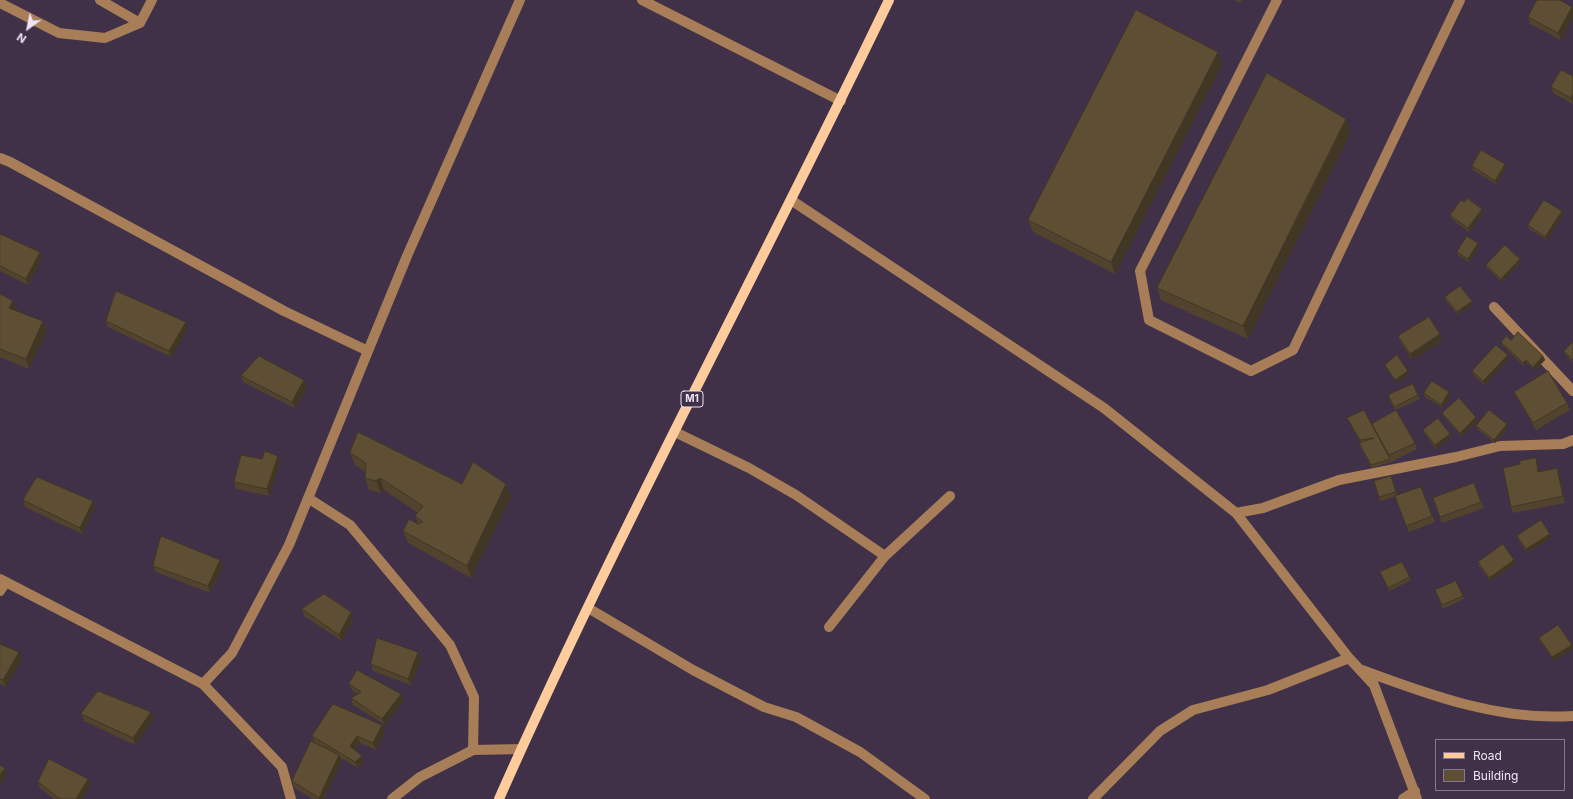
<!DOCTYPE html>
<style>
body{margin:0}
#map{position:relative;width:1573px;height:799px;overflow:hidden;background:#403149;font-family:Inter,sans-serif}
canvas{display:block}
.legend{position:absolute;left:1435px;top:739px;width:130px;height:52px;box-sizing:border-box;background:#403149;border:1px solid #86798d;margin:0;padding:5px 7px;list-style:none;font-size:12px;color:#eee5f4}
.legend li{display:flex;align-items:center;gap:8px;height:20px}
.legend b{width:20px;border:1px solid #86798d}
.north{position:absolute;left:8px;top:8px;width:40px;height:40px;-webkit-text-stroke:3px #403149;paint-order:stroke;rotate:213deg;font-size:11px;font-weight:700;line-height:16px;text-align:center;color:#eee5f4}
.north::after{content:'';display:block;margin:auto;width:14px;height:18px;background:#eee5f4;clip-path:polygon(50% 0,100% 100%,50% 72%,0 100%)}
</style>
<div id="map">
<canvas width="1573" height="799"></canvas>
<ul class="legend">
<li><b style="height:5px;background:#fdcb9c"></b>Road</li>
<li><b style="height:11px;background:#5e4e34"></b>Building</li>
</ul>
<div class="north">N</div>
</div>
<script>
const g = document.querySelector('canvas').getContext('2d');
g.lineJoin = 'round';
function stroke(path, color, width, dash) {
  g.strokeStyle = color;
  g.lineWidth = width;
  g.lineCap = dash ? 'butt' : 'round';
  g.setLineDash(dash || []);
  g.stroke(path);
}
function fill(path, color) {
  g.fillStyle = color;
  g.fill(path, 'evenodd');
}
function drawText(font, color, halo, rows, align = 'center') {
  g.font = font + ' Inter,sans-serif';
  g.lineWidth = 3;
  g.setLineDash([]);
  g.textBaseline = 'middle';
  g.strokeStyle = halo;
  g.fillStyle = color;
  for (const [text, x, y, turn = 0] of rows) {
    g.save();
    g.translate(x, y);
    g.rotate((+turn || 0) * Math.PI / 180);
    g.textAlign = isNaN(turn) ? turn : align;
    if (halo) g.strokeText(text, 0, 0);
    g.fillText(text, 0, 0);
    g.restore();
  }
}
stroke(new Path2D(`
 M100,0L140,23
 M642,0L841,101
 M1277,0L1140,271L1149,320L1251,371L1293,350L1460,0
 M0,3L59,33L105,38L140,23L152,0
 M0,158L10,162L284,311L368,351L289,545L232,653L203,684
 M791,200L1104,408L1236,513L1349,658L1374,685L1417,799
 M1494,307L1573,391
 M368,351L407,256L520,0
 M675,432L749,468L796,495L885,556L829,627
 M308,498L350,525L450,645L474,697L473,750
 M1236,513L1263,508L1339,480L1456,457L1500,446L1563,444L1573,440
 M885,556L950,496
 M0,579L203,684L282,767L291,799
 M0,591L6,582
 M588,608L693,670L764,707L796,717L860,752L925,799
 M1362,670C1429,695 1500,721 1573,716
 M392,799L420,777L473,750L521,749
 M1093,799L1160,731L1193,710L1268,690L1349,658
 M1403,799L1415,791`), '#a77e57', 10);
stroke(new Path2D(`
 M499,799C619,528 761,267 889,0`), '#fdcb9c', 10);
fill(new Path2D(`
 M1234,0H1242L1240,3Z
 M1572,7L1573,8V17L1561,40L1530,24L1528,17Z
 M1222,65L1115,274L1033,232L1028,220Z
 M1573,76V104L1554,94L1551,87Z
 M1351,132L1248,339L1161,300L1157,288Z
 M1472,166L1506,167L1496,184L1473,170Z
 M1483,213L1469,232L1451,218L1450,215Z
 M1563,215L1547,240L1529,229L1528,225Z
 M0,234L42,259L28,285L0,271Z
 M1479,246L1469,262L1458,255L1457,252Z
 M1521,262L1502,282L1487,268L1486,265Z
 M0,294L13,301L17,310L16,311L43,321L47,331L29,369L0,357Z
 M1445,297L1473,304L1458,315L1446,301Z
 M106,321L188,329L171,357L108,327Z
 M1398,336L1442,341L1412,360L1401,343Z
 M1511,340L1543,356L1545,360L1535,370L1527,363L1524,366L1502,345L1501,342Z
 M1573,342V362L1565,354L1564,351Z
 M1509,359L1484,385L1473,374L1472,371Z
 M1385,365L1410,374L1397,383L1386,368Z
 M241,376L304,380L307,387L295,408L243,382Z
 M1449,392L1450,396L1443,408L1425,397L1424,393Z
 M1514,392L1567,403L1570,410L1536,430L1517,398Z
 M1418,395L1420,399L1395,410L1389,398Z
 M1442,413L1476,417L1478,421L1461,436L1444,417Z
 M1347,418L1374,430L1372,424L1415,443L1417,449L1391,462L1372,468L1360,447L1359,443H1361L1349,422Z
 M1476,426L1508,427L1495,443L1478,430Z
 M1423,430L1450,434L1451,437L1436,449L1424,433Z
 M350,453L462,484H506L511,496L471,578L408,543L403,531L418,523L415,516L418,513L384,490L381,493L369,490L365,478L366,472L355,465Z
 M280,462L269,496L236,489L234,482Z
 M1538,464L1539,472L1557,468L1560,475L1565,503L1513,513L1511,507Z
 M1391,476L1398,496L1380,501L1374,481Z
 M1474,483L1484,508L1442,523L1433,498Z
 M1421,487L1435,522L1409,532L1395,496Z
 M23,500L95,507L82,534L25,507Z
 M1550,534L1551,537L1527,553L1518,539L1517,536Z
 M1514,560L1516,563L1490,581L1479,566L1478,562Z
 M153,566H223L210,593L156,572Z
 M1380,572L1410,577L1411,580L1389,591Z
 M1436,594L1463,596L1464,599L1443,609Z
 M302,609L351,612L353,619L342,641L304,616Z
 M1539,638L1572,645L1573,648L1554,661L1540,641Z
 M0,644L22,659L6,687L0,684Z
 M421,659L411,685L373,671L371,664Z
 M349,684L404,701L385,725L353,705L351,698L357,694L352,690Z
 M151,712L154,719L135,745L84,721L81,714Z
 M382,725L385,732L376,750L360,743L355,750L364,762L358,768L341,758L342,761L324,799H313L294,788L292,781L315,743L312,736Z
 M88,779L91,785L82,799H54L40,788L38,782Z`), '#51432d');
fill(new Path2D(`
 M1572,7L1573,8V17L1561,40L1558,33Z
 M1218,52L1222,65L1115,274L1111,262Z
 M1573,94V103L1571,98Z
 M1346,119L1351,132L1248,339L1243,326Z
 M1505,164L1506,167L1496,184L1495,181Z
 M1482,209L1483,213L1469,232L1468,228Z
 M1562,211L1563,215L1547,240L1545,237Z
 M1478,243L1479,246L1469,262L1468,259Z
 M40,252L42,259L28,285L26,279Z
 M1520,259L1521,262L1502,282L1501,279Z
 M13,301L17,310L13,318L9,308Z
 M1472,301L1473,304L1458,315L1457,312Z
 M43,321L47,331L29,369L26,359Z
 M186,322L188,329L171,357L169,351Z
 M1440,334L1442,341L1412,360L1410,354Z
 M1508,355L1509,359L1484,385L1483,381Z
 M1543,356L1545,360L1535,370L1533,367Z
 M1526,360L1527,363L1524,366L1523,363Z
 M1408,371L1410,374L1397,383L1395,380Z
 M304,380L307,387L295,408L292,402Z
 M1449,392L1450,396L1443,408L1441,405Z
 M1476,417L1478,421L1461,436L1460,433Z
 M1507,424L1508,427L1495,443L1494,440Z
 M1450,434L1451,437L1436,449L1435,445Z
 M278,456L280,462L269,496L267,489Z
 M1536,458L1538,464L1541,478L1538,472Z
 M1557,468L1560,475L1565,503L1563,496Z
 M380,478L384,490L381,493L376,481Z
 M506,484L511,496L471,578L467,566Z
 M93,501L95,507L82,534L80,528Z
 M1550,534L1551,537L1527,553L1526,549Z
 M220,560L223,566L210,593L208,586Z
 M1514,560L1516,563L1490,581L1489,578Z
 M351,612L353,619L342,641L339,635Z
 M1572,645L1573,648L1554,661L1552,657Z
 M19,652L22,659L6,687L3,680Z
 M418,652L421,659L411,685L408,679Z
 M401,694L404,701L385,725L382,719Z
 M151,712L154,719L135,745L133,738Z
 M382,725L385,732L376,750L373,743Z
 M357,736L360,743L353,753L350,746Z
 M339,755L342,761L324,799H319V798Z
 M362,756L364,762L358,768L355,762Z
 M5,768L7,775L0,785V775Z
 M88,779L91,785L82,799H76Z`), '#423724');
const building = new Path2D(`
 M1537,0H1560L1572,7L1558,33L1528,17Z
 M1136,10L1218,52L1111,262L1028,220Z
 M1561,70L1573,76V94L1571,98L1551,87Z
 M1267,73L1346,119L1243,326L1157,288Z
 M1481,150L1505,164L1495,181L1472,166Z
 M1467,198L1482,209L1468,228L1450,215L1461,200L1464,202Z
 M1544,200L1562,211L1545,237L1528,225Z
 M0,234L40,252L26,279L0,266Z
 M1467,236L1478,243L1468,259L1457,252Z
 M1505,245L1520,259L1501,279L1486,265Z
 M1460,286L1472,301L1457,312L1445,297Z
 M116,291L186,322L169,351L106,321Z
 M0,294L13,301L9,308L43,321L26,359L0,349Z
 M1429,317L1440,334L1410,354L1398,336Z
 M1518,332L1543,356L1533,367L1526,360L1523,363L1501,342L1506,336L1511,340Z
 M1573,342V360L1564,351Z
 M1496,345L1508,355L1483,381L1472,371Z
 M1397,355L1408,371L1395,380L1385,365Z
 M259,356L304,380L292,402L241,376Z
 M1548,371L1567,403L1533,423L1514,392Z
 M1432,381L1449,392L1441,405L1424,393Z
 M1413,384L1418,395L1394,407L1388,395Z
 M1459,398L1476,417L1460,433L1442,413Z
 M1364,410L1390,459L1371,465L1359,443L1374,438L1360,440L1347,418Z
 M1396,410L1415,443L1389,455L1372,424Z
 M1489,410L1507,424L1494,440L1476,426Z
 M1438,418L1450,434L1435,445L1423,430Z
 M358,432L462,484L473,462L506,484L467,566L403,531L409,519L418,524L423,522L415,516L423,506L380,478L376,481L365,478L366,463L350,453Z
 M265,451L278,456L267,489L234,482L241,455L262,459Z
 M1536,458L1538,472L1557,468L1563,496L1511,507L1503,468L1520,464V461Z
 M1391,476L1396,492L1379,497L1374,481Z
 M37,477L93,501L80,528L23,500Z
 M1474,483L1481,502L1440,517L1433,498Z
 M1421,487L1432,516L1406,526L1395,496Z
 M1541,520L1550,534L1526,549L1517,536Z
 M161,536L220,560L208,586L153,566Z
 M1503,544L1514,560L1489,578L1478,562Z
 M1402,562L1410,577L1388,588L1380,572Z
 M1456,581L1463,596L1442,605L1435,590Z
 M324,594L351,612L339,635L302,609Z
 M1558,625L1572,645L1552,657L1539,638Z
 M377,638L418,652L408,679L371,664Z
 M0,644L19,652L3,680L0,679Z
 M357,670L401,694L382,719L351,698L361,692L349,684Z
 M98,691L151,712L133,738L81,714Z
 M333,704L382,725L373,743L357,736L350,746L362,756L355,762L312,736Z
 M311,741L339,755L319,798L292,781Z
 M49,759L88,779L76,799H60L38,782Z
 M0,765L5,768L0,775Z`);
fill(building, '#5e4e34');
stroke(building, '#423724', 1);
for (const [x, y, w] of [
 [692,399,22]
]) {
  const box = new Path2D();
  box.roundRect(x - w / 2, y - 8, w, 16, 3);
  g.fillStyle = '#403149';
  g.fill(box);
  stroke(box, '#eee5f4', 1);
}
drawText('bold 10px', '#eee5f4', null, [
 ["M1",692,399]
]);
</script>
